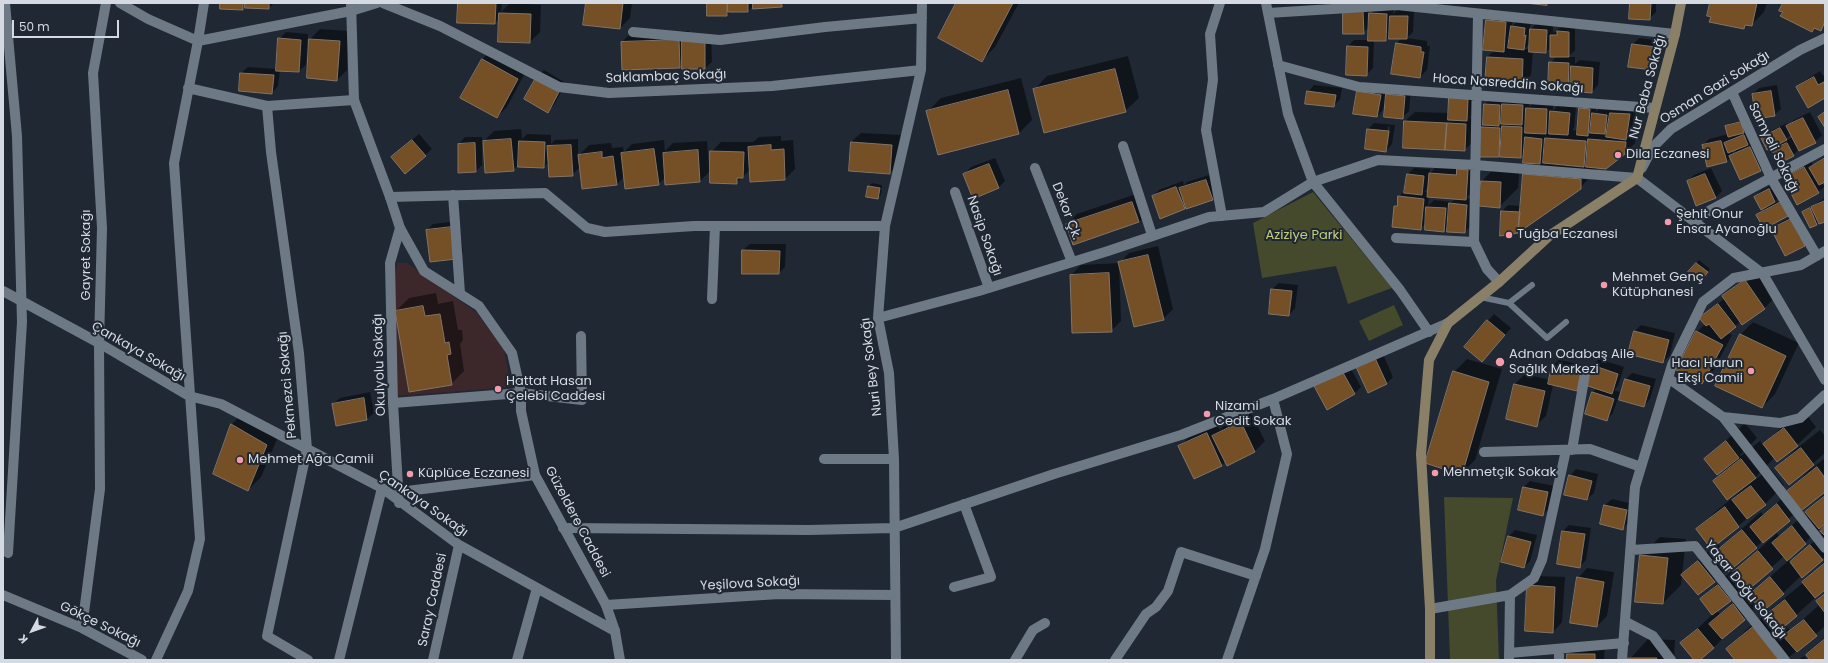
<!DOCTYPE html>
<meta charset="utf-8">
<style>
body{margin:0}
#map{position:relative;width:1828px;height:663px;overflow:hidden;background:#1f2833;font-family:Poppins,sans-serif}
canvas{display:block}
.frame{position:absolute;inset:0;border:4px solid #d5dae2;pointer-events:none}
.north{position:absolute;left:12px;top:611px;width:40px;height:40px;-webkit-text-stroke:3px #1f2833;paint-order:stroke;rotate:229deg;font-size:11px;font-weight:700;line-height:16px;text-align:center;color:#d5dae2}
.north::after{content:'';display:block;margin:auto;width:14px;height:18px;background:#d5dae2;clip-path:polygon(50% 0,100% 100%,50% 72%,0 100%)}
.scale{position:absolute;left:12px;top:20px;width:107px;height:18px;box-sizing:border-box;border:2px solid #d5dae2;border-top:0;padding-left:5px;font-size:12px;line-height:14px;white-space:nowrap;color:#d5dae2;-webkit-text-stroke:3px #1f2833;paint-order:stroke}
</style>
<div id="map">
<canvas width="1828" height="663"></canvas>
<div class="frame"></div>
<div class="north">K</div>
<div class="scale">50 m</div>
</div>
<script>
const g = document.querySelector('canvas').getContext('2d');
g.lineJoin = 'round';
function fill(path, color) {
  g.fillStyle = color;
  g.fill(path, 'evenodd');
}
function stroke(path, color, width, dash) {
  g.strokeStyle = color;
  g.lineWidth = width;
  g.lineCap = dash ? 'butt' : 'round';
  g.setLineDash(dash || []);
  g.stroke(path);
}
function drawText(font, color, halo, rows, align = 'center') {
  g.font = font + ' Poppins,sans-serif';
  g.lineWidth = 4;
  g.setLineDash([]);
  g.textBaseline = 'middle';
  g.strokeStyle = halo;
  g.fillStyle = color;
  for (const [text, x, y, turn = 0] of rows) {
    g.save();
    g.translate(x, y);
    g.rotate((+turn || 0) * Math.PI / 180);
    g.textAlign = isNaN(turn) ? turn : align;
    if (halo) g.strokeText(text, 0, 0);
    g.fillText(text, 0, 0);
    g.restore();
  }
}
fill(new Path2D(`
 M397,263H407L477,313L504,350L511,387L398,396L393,291Z`), '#3c282b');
fill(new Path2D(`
 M1313,192L1392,288L1348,304L1336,266L1262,278L1253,223Z
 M1394,305L1403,325L1369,341L1359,321Z
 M1444,497L1513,498L1496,581L1499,660H1450Z`), '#454a2c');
fill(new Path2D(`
 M221,3H274L269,8L246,5L243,9Z
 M459,3H502L501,12L510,3L541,5L540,32L530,42L500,18L495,23Z
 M587,3H632L630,18L620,28L584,24Z
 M708,3H785L782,6L754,5L748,11H731L727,15Z
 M957,3H1019L995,47L982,60Z
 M1631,3H1656V12L1649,19Z
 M1711,3H1767L1764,12L1751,25L1747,24L1744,28L1713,16Z
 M1369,4L1370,14L1376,7L1394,8L1393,14L1398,9L1414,10L1413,32L1407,38L1427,41V46H1430L1427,70L1420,77L1396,44L1402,38L1391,36L1386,40H1374L1373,68L1366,75L1348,46L1354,40H1369V27L1363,33H1344Z
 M1494,14L1513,16L1512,27L1518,20L1531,22L1529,31L1537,23L1553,24V33L1564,25L1575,26V50L1568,57H1575V64L1579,60L1600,62L1598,85L1592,92L1571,86L1568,90L1550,63L1557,56L1551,47L1546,52L1533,51L1531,75L1521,85L1487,57L1495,50L1487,20ZM1531,42L1530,49H1524Z
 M320,29L349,31L347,70L337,80L308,77L310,39Z
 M689,31V34H711L712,62L705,68H683V64L680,67L622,42L632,32Z
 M286,32L308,34L306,65L299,71L280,70L278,86L272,93L241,73L248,67L277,69L279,39Z
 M1639,38L1662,41L1659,63L1652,69L1633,44Z
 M492,50L527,69L507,107L497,117L482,59Z
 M1128,56L1139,98L1125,111L1034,90L1047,76Z
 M544,70L566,83L554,105L548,111L537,77Z
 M1820,71L1823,76L1825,74V97L1797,87L1804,81Z
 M1021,78L1032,120L1019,133L938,154L928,111L941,98Z
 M1314,85L1342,88L1340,99L1334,106L1308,92Z
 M1777,85L1781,109L1774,115L1753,94L1759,88Z
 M1394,88L1411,90L1409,111L1402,118L1385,101L1383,110L1377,116L1358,92L1387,89L1386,96Z
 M1474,93L1473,114L1469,118H1472L1471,144L1464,150L1405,121L1415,112L1449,113Z
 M1492,98L1529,99V107L1534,102L1553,103V111L1558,105L1576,107L1574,128L1572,130L1578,131L1580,108L1586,102L1596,103V112L1600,107L1613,109L1612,112L1617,107L1636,108L1632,133H1636L1635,143L1625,153L1599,167L1580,188L1501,235L1502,211L1508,205L1521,206L1524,175L1536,163L1525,153L1520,157L1501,154L1499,156L1482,128L1486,124L1485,104Z
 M1810,112L1822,135L1815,142L1799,149L1793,155L1773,151L1781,143L1762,138L1769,132L1787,123L1789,125L1794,120ZM1791,134L1793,137L1785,141Z
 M1744,120L1754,138L1748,144L1756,141L1767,163L1760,170L1731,157L1726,162L1703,145L1709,139L1729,134L1727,126L1730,123ZM1734,134L1729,139L1728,136ZM1738,148L1733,154L1732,151Z
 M1374,123L1395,125L1392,144L1386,151L1368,129ZM1388,126L1390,127L1388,145H1386Z
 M521,129L522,139L527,134L551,135V144L555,140L578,139V156L589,145L611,143L612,148L623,147L624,152L632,144L664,140L665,151L673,143L707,141L709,170L711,169V152L721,142H753L759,137L781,136V141L793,140L795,169L785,179L751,181L750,170L736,183L711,170L700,181L666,177L658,184L625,176L617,184L580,167L572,175L549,162L544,167L519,164L513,170L486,172L484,141L494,131Z
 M861,133L902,135L900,163L890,173L851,142Z
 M419,134L432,149L405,173L399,151Z
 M465,137H482V165L476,171L459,172V144Z
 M1825,156V180L1822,182L1825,189L1824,187L1818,192L1784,179L1790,172L1811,161L1813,165Z
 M995,158L1005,181L998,188L965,174L971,167Z
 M1468,160L1475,189L1466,198L1473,199L1471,226L1464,232L1448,226L1444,231L1426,223L1420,229L1395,206L1398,203L1399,197L1405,190L1408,174L1414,168L1430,169V173L1440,163ZM1429,187L1428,192H1424ZM1429,196L1456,198L1452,202L1434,200L1428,206Z
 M1500,162L1520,164L1518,188L1499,207L1482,181Z
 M1711,168L1722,191L1716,197L1697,204L1688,181L1694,175Z
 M1212,174L1219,193L1212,200L1184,208L1153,196L1159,190L1183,181L1184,185L1187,182Z
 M872,183L882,185L881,195L878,198L869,186Z
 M1776,183L1781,195L1774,203L1787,196L1788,215H1758L1766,207L1755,197L1762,190ZM1773,186L1774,188L1762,194V192Z
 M1142,192L1149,212L1139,222L1067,224L1077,214Z
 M1825,198V221L1819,222L1810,227L1803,212Z
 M1798,213L1811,238L1804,245L1772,230L1779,223Z
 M459,221L463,252L456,258L427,230L433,224Z
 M750,244H786L785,267L779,273L743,250Z
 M1158,246L1173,309L1163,319L1119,264L1121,321L1111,331L1071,275L1081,265L1120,263L1129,253Z
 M1699,260L1710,269L1703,278L1689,272Z
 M1756,271L1774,298L1765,308L1743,323L1741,321L1727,333L1732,335L1712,373L1702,382L1697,332L1705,324L1701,318L1725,298L1724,296L1734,287Z
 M1279,283L1298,285L1295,308L1289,315L1272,289Z
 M436,293L438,304L453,301L458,330H462L463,340L460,344L464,371L451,384L396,311L409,298Z
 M1494,314L1511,328L1488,355L1465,346Z
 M1753,322L1799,343L1775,394L1762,407L1740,335Z
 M1641,325L1675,333L1670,355L1663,362L1635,331Z
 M1382,352L1393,377L1387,383L1357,367Z
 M1467,359L1502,369L1475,460L1461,474L1454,372Z
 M1599,359L1624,367L1618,386L1614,390L1620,392L1613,413L1607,420L1593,392L1598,388L1592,366Z
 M1559,360L1587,366L1583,383L1553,385L1546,416L1536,425L1507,418L1515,384L1525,374L1550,380L1552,366Z
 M1349,365L1361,387L1354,394L1315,386Z
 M1632,373L1656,379L1650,399L1644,406L1625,380Z
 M370,392L374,413L367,419L337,424L333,404L340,398Z
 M1803,410L1816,427L1797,445L1775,457L1754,479L1714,481L1730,465L1706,459L1745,423L1757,438L1740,455L1741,456L1760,441L1773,458L1775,457L1765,444L1783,425Z
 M245,411L280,432L261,477L248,490L214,474L232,424Z
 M1251,413L1265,441L1255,451L1227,465L1226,461L1222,465L1194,478L1179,447L1189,437L1217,424L1220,430L1223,426Z
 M1820,430L1825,436V453L1789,484L1777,468L1795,450Z
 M1825,458V491L1801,508L1756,547L1727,569L1714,581L1682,575L1712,548L1698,530L1716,511L1770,468L1784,485L1765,504L1717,543L1721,547L1761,512L1763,515L1788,493L1806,473Z
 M1576,469L1598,474L1594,493L1587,499L1570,476Z
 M1530,481L1554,486L1550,508L1543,514L1524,487Z
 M1825,494L1824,525L1788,558L1792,562L1823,533L1825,527V557L1802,575L1783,593L1758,605L1714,647L1698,660H1695L1682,643L1713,614L1701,599L1720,581L1737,567L1738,568L1777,533L1780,537ZM1784,556L1788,561L1755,590L1751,586ZM1745,585L1748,589L1720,614L1717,611Z
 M1612,499L1633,504L1629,522L1622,529L1601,524L1605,505Z
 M1569,525L1591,528L1586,560L1580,566L1563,531Z
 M1515,530L1537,535L1530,561L1524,567L1502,561L1509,536Z
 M1660,537L1686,539L1681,585L1663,603L1641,555Z
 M1825,561V589L1785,625L1790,631L1819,605L1817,601L1825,593V626L1786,660H1736L1728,649L1746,630L1804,582Z
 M1587,568L1614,572L1607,616L1597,626L1578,578Z
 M1538,576L1565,577L1562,622L1553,632L1528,586Z
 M1825,637V660H1812L1807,655Z
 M1648,639L1675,640L1674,660H1629Z
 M1578,644H1605L1604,660H1568V654Z
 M1804,656L1807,660H1798Z`), '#0007');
const building = new Path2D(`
 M220,3H243V10L220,9Z
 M245,3H269V9L245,8Z
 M458,3H496L495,24L457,23Z
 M586,3H623L620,29L583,25Z
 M707,3H727V16H707Z
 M728,3H748V12H728Z
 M753,3H782V7L753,9Z
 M956,3H1013L982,62L938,38Z
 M1525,3H1547V5Z
 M1630,3H1651L1650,20L1629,19Z
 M1710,3H1757L1752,26L1745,25L1744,29L1709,22L1711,17L1707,16Z
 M1783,3H1825V21L1821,31L1814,28L1812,32L1780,16L1783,12L1779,11Z
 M1343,11H1363L1364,34H1343Z
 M499,13L531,14L530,43L498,42Z
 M1369,13L1387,14L1386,41H1368Z
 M1390,16H1408L1407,39H1389Z
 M1486,20L1506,22L1504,52L1483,50Z
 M1511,26L1525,28L1524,36L1526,35L1524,50L1508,48Z
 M1530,29L1547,30L1546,53L1529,52Z
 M1557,31L1569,32V57H1550V35H1557Z
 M278,38L301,40L299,72L276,71Z
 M309,39L340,41L337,81L307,78Z
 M679,40L680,68L622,70L621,42Z
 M682,41H705V69H682Z
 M1396,43L1421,47V52H1424L1420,78L1391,74Z
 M1632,44L1656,47L1653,70L1628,67Z
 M1347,46L1368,47L1367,76L1346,75Z
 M1487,57L1523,59L1522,86L1485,84Z
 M482,59L518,79L497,118L460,98Z
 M1549,62L1569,63L1568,91L1548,90Z
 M1571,66L1593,68L1592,93L1570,91Z
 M1115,69L1126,112L1044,133L1033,89Z
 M240,73L274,75L272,94L239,91Z
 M537,76L560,90L548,113L524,99Z
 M1814,77L1818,85L1824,82L1825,85V98L1808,108L1796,87Z
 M1008,90L1019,134L938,155L926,111Z
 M1307,91L1336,95L1334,107L1305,104Z
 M1357,91L1381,95L1377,117L1353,114Z
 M1771,91L1775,116L1756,119L1752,94Z
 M1386,94L1405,96L1403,119L1384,117Z
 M1449,97L1468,99L1467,121L1448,120Z
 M1484,104L1500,105L1499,126L1483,125Z
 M1502,104L1523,105L1522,125L1501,124Z
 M1526,108L1547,109L1546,134L1525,133Z
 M1579,108L1590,109L1588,136L1577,135Z
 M1550,111L1570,113L1568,135L1549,134Z
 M1825,112V128L1818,117Z
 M1592,113L1607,115L1605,134L1590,133Z
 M1610,113L1630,114L1626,140L1606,137Z
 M1803,118L1816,143L1799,151L1786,126Z
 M1404,121L1447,123L1445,150L1403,148Z
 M1741,122L1744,133L1728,137L1725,126Z
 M1447,123L1466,124L1465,151L1445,150Z
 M1502,126L1522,127L1521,158L1500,157Z
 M1481,127L1500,128L1499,157H1480Z
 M1780,128L1787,140L1767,150L1761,138Z
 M1367,129L1389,131L1386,152L1365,149Z
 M1744,135L1748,145L1728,153L1724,143Z
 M1525,137L1542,139L1540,164L1523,163Z
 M1545,138L1586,141L1584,167L1543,163Z
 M511,139L514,171L485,173L483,141Z
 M1588,139L1626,142L1625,154L1606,169L1586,167Z
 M412,140L426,156L405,174L391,157Z
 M519,141L545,142L544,168L518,167Z
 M1721,141L1727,162L1707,167L1702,145Z
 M851,142L892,145L890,174L849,171Z
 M475,143L476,172L458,173V144Z
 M1787,143L1794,156L1778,164L1772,150Z
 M571,145L573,176L549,177L547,146Z
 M771,145V150L784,149L785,180L750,182L748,147Z
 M1750,147L1761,171L1740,180L1729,156Z
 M654,149L659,185L625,189L621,153Z
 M698,150L700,182L665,185L663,153Z
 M710,151L744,152L743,178H737V184L710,183Z
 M602,152V158L613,156L617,185L582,189L578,155Z
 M1825,158V182L1819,185L1809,168Z
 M989,164L999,188L973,199L963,174Z
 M1804,167L1819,193L1797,205L1783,178Z
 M1457,169L1468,170L1466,200L1427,197L1429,173L1456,175Z
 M1407,174L1424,176L1422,195L1404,193Z
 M1523,174L1581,179V189L1518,233Z
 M1705,174L1716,198L1696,206L1687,181Z
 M1206,180L1213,200L1186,209L1179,188Z
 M1481,181L1501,182L1500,208L1479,206Z
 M868,186L880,188L878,199L866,197Z
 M1176,187L1185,209L1160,219L1152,196Z
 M1769,189L1775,202L1761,210L1754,197Z
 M1398,196L1424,199L1421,230L1392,227L1394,206H1397Z
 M1825,201V222L1819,224L1811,207Z
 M1132,202L1139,222L1073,245L1066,224Z
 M1781,202L1788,216L1764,229L1756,215Z
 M1449,203L1467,205L1465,233L1447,232Z
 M1426,207L1446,208L1444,232L1425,230Z
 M1810,208L1817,225L1810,228L1802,212Z
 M1501,211L1520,212L1518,233L1500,236Z
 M1791,219L1805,246L1785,256L1771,229Z
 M452,227L456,259L430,262L426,230Z
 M742,250L780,251L779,274H742Z
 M1148,255L1164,320L1134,327L1118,262Z
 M1696,263L1708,272L1700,282L1688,272Z
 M1109,273L1112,332L1072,333L1070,275Z
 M1745,280L1765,309L1742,325L1722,296Z
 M1271,289L1292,291L1289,316L1269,314Z
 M1718,304L1736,327L1721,339L1709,324L1706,326L1699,318Z
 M423,306L425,316L440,314L445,343L449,342L451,354L447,355L452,385L409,392L395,311Z
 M1487,320L1505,335L1482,362L1464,347Z
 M1634,331L1669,340L1663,363L1628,354Z
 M1696,331L1723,345L1702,384L1676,370Z
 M1740,334L1786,356L1762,408L1715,386Z
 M1375,358L1387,384L1368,393L1356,367Z
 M1592,365L1618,374L1612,394L1585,385Z
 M1552,366L1581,372L1577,391L1548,384Z
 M1342,371L1355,394L1327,410L1314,386Z
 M1453,371L1489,382L1462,475L1425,463Z
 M1625,379L1650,386L1644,407L1619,400Z
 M1514,384L1545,391L1537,427L1506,419Z
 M1592,392L1614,399L1607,421L1585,414Z
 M364,398L367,420L336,426L332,404Z
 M1241,422L1255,452L1227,466L1212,436Z
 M231,424L267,445L248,491L213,474Z
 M1784,428L1798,446L1777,462L1763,444Z
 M1207,433L1222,466L1194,479L1178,446Z
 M1726,441L1739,458L1717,475L1704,459Z
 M1801,448L1814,465L1789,485L1775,468Z
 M1741,459L1756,478L1727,500L1713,481Z
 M1817,467L1825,478V492L1801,511L1786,492Z
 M1569,475L1592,481L1587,500L1564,495Z
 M1751,486L1766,505L1747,519L1732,500Z
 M1523,487L1548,492L1543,516L1518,510Z
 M1825,496V524L1819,529L1805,512Z
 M1777,504L1790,521L1763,543L1750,527Z
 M1604,505L1627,510L1623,530L1600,524Z
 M1725,507L1739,527L1711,549L1696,529Z
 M1792,526L1806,544L1787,561L1772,543Z
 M1825,526V536L1820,531Z
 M1742,530L1757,548L1728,572L1713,554Z
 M1562,531L1585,534L1580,568L1557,564Z
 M1508,536L1531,542L1524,568L1501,562Z
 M1810,545L1823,560L1802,578L1790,562Z
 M1758,551L1773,569L1748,590L1733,572Z
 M1640,555L1668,558L1663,604L1635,602Z
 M1698,561L1715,582L1698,595L1681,575Z
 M1825,563V590L1815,598L1802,582Z
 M1577,577L1604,582L1597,627L1570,623Z
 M1770,577L1784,594L1762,612L1749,595Z
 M1527,585L1555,587L1553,633L1525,631Z
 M1718,585L1731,601L1712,615L1700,599Z
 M1825,594V613L1816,601Z
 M1785,600L1797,616L1779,631L1766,615Z
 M1733,604L1745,620L1722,639L1709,624Z
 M1804,620L1817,636L1797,652L1783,636Z
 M1753,627L1779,660H1735L1726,649Z
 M1698,629L1714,648L1700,660H1694L1680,643Z
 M1825,639V660H1810L1806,655Z
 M1567,654H1595V660H1567Z
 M1628,658H1657L1656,660H1628Z`);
fill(building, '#754f25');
stroke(building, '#817468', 1);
stroke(new Path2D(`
 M1480,297L1509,303L1532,285
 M1509,303L1547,338L1566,322`), '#6e7986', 6);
stroke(new Path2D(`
 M5,3L17,136L22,322L8,553
 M120,3L148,19L198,41
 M383,3L440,26L559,87L609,93L772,86L921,70
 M1220,3L1210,34L1213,80L1206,130L1222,216
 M1266,3L1288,114L1313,182L1400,290L1429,332
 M1396,3L1397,5L1675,34
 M1268,13L1397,5
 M1478,14L1474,242L1487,269L1499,282
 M633,32L720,40L825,27L922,18
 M198,41L351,11L377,3
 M1278,65L1359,87L1655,108
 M188,88L267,106L354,100
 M1732,92L1771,178L1817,256
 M267,106L271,152L299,353L307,449L267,636L308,660
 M1123,146L1152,235
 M1035,168L1072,262
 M1642,168L1653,147L1671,129L1800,50L1825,38
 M1637,178L1763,274L1825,380
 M955,192L989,288
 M453,195L460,293
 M390,197L545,193L587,228L605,232L694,226H885
 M1692,220L1825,149
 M1396,238L1474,242
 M3,291L99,343L189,396L221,404L382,488L459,545L615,631
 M712,299L715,226
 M878,318L979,291L1108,251L1209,217L1264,212L1313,182L1378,160L1475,165L1637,178
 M1668,378L1723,417L1780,423L1800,418L1825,395
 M393,403L521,393L582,400L581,336
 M1723,417L1825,548
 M1572,450L1585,374
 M1484,452L1590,449L1641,467
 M824,459H894
 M399,492L535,475
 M399,503L393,403L390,263L400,228
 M563,528L809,530L894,528L1054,474L1181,435L1273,399L1448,323
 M1631,550L1695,546L1785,660
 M954,587L991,577L964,504
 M3,595L82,628L142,660
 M1510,595L1534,578L1542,560L1566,450
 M606,605L779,594L895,595
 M1430,609L1510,595L1509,660
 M1626,622L1653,636L1671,660
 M82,628L100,489L99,343L102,228L93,73L106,3
 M1559,649V660
 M1509,653L1624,643
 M156,660L188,591L200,539L174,163L198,41L204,3
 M339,660L382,488
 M433,660L459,545
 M517,660L537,588
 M896,660L894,459L889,373L878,318L885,226L921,70L922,3
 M1015,660L1033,630L1045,623
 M1115,660L1146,614L1156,607L1168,591L1181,552L1256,576
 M1227,660L1265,549L1287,454L1273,399
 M1622,660L1635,487L1672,365L1703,302L1734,278L1801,265L1825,251`), '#6e7986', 10);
stroke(new Path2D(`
 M351,3L354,100L390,197L400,228L424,271L479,306L512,353L521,393V411L535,475L606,605L615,631L620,660`), '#6e7986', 10);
stroke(new Path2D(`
 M1430,660V609L1421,454L1429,360L1448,323L1499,282L1549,236L1637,178L1675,34L1681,3`), '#898067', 10);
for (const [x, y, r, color] of [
 [1618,155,4,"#f39aac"],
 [1668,222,4,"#f39aac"],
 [1509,235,4,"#f39aac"],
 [1604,285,4,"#f39aac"],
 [1500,362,5,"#f39aac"],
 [1751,371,4,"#f39aac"],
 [498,389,4,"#f39aac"],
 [1207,414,4,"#f39aac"],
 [240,460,4,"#f39aac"],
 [1435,473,4,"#f39aac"],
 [410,474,4,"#f39aac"]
]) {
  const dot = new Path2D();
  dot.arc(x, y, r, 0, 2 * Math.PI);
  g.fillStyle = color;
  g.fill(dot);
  stroke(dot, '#1f2833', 1.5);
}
drawText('13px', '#d5dae2', '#1f2833', [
 ["Saklambaç Sokağı",666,77,-2],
 ["Hoca Nasreddin Sokağı",1508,84,4],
 ["Nur Baba Sokağı",1648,87,-75],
 ["Osman Gazi Sokağı",1715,88,-32],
 ["Samyeli Sokağı",1773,148,64],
 ["Dekor Çk.",1066,211,69],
 ["Nasip Sokağı",984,236,71],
 ["Gayret Sokağı",87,255,-90],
 ["Çankaya Sokağı",138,352,30],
 ["Okulyolu Sokağı",380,365,-92],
 ["Nuri Bey Sokağı",872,367,-97],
 ["Pekmezci Sokağı",288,385,-95],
 ["Çankaya Sokağı",423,504,35],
 ["Güzeldere Caddesi",577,522,62],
 ["Yeşilova Sokağı",750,584,-3],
 ["Yaşar Doğu Sokağı",1745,590,51],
 ["Saray Caddesi",433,600,-78],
 ["Gökçe Sokağı",100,625,26]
]);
drawText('13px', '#d5dae2', '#1f2833', [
 ["Dila Eczanesi",1626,155],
 ["Şehit Onur",1676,215],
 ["Ensar Ayanoğlu",1676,230],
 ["Tuğba Eczanesi",1517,235],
 ["Mehmet Genç",1612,278],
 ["Kütüphanesi",1612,293],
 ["Adnan Odabaş Aile",1509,355],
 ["Sağlık Merkezi",1509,370],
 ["Hacı Harun",1743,364,"right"],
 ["Ekşi Camii",1743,379,"right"],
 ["Hattat Hasan",506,382],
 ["Çelebi Caddesi",506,397],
 ["Nizami",1215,407],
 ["Cedit Sokak",1215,422],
 ["Mehmet Ağa Camii",248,460],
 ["Mehmetçik Sokak",1443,473],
 ["Küplüce Eczanesi",418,474]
], 'left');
drawText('13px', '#c2cf7d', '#1f2833', [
 ["Aziziye Parki",1304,236]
]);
</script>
